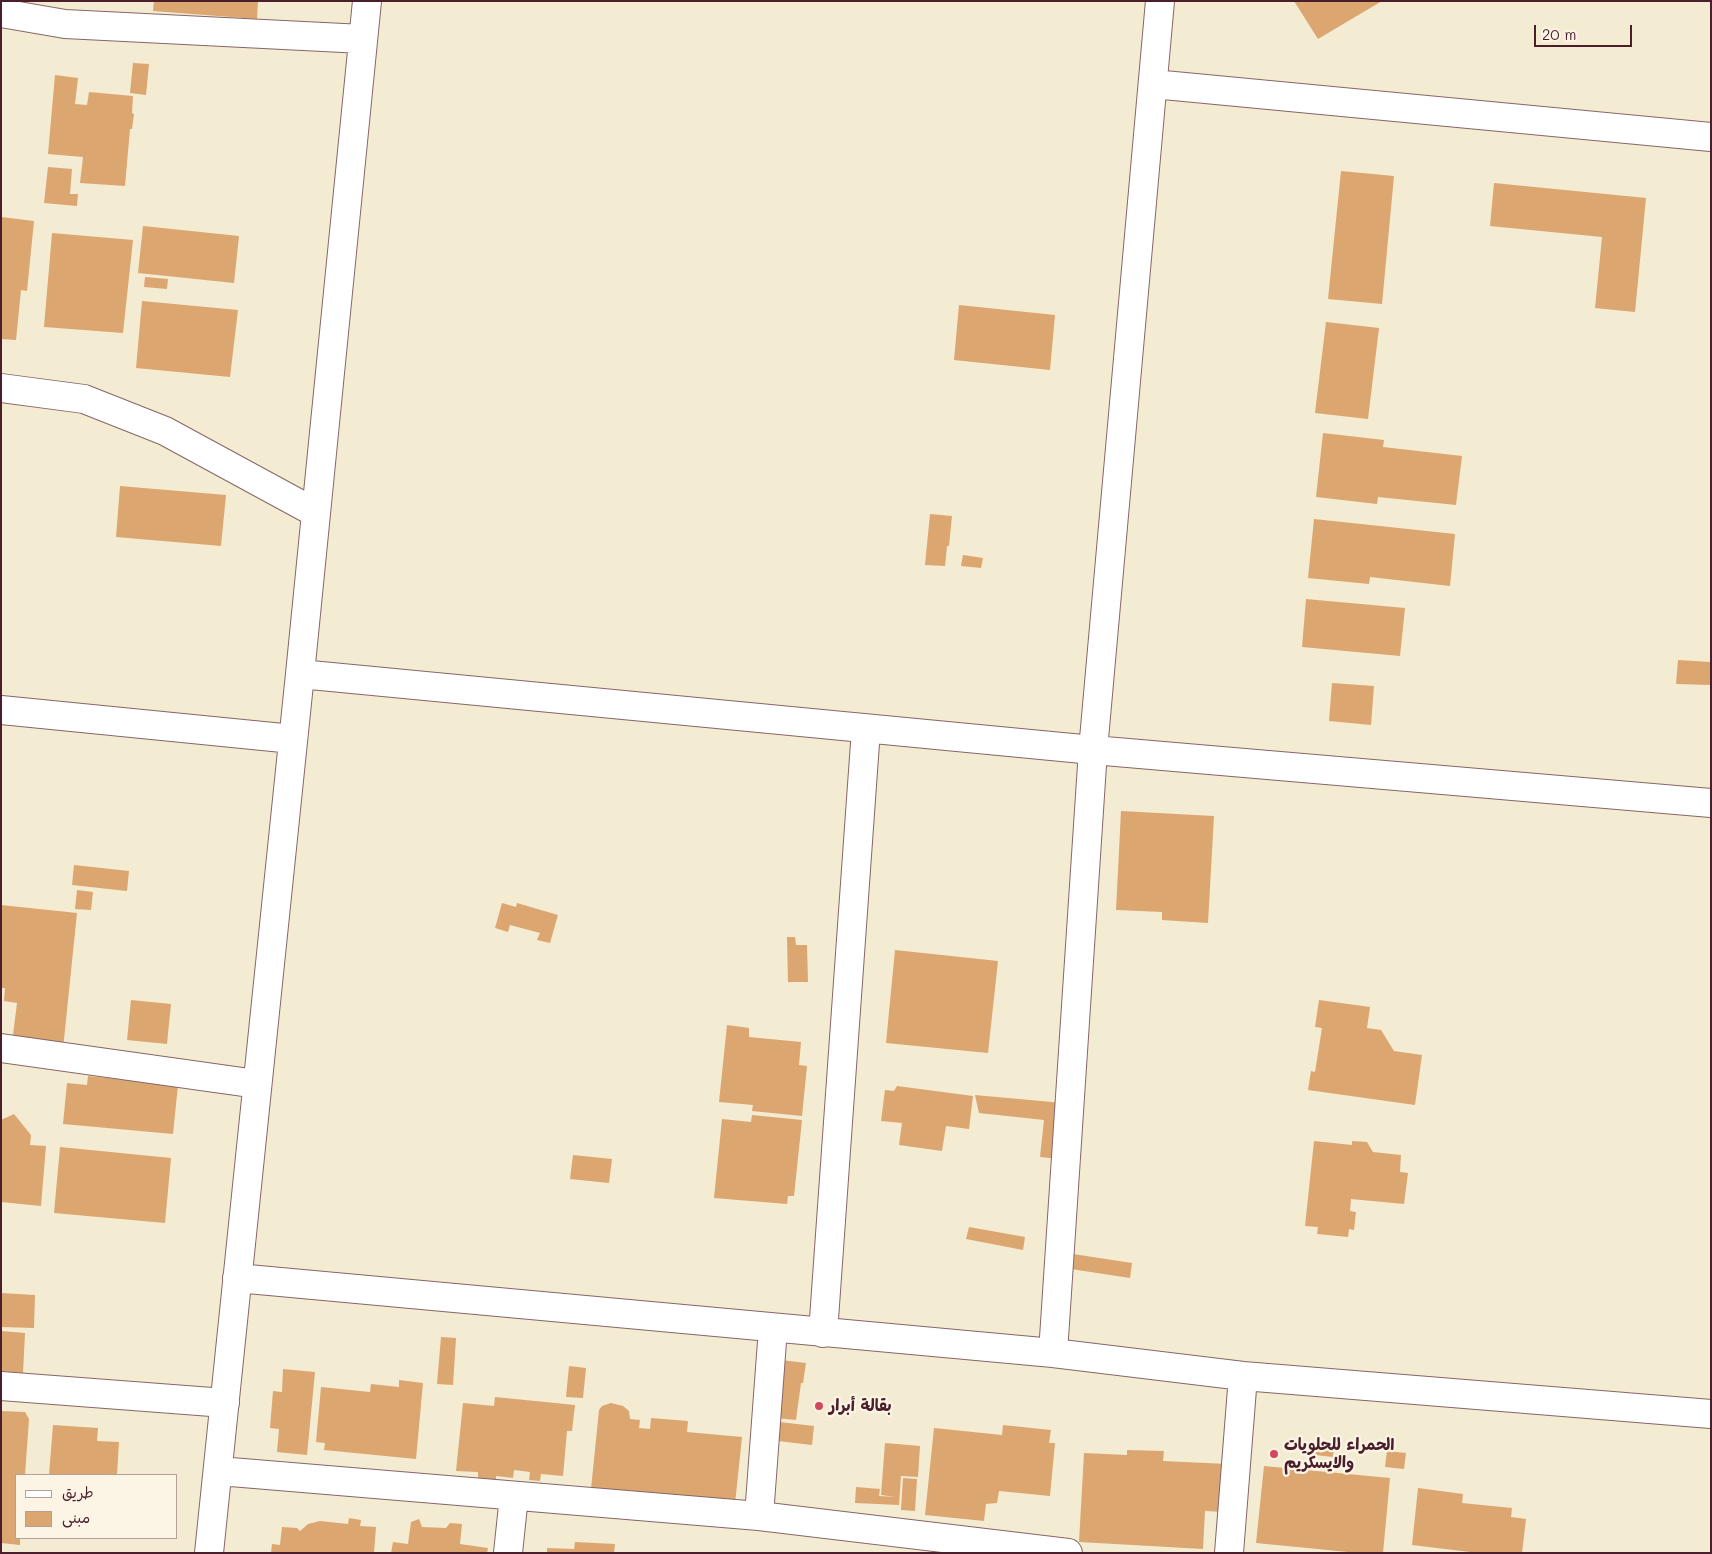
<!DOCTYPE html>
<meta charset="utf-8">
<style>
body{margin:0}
#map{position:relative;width:1712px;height:1554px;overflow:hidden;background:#f4ebd3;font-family:Mali,"Playpen Sans Arabic",sans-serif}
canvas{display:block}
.frame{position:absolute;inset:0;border:2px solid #4a1f2b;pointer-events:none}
.legend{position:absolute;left:15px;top:1474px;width:162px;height:65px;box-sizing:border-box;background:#fcf5e5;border:1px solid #b59f9b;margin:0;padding:6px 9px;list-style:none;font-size:15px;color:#4a1f2b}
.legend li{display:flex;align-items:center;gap:10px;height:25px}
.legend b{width:25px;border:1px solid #b59f9b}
.scale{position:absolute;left:1534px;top:25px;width:98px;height:22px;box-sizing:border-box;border:2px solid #4a1f2b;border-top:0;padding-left:6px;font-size:15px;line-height:18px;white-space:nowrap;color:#4a1f2b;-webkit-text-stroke:4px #fcf5e5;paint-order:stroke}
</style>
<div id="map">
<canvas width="1712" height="1554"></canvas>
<div class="frame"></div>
<ul class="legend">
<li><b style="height:6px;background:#fff"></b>طريق</li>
<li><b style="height:14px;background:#dca670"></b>مبنى</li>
</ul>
<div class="scale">20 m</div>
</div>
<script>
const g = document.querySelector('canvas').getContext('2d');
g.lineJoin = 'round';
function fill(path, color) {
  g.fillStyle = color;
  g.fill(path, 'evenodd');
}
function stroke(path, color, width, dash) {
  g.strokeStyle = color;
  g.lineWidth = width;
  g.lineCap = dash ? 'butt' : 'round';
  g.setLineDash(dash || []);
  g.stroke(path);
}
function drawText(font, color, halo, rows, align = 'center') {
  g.font = font + ' Mali,"Playpen Sans Arabic",sans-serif';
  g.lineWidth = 4.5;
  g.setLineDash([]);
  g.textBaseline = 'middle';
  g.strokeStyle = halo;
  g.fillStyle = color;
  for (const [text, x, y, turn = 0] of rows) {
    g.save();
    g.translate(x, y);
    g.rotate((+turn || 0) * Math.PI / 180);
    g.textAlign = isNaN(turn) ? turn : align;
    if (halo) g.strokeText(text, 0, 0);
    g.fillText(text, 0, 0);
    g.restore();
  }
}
fill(new Path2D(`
 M154,1H258L257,19L153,11Z
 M1294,1H1382L1318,39Z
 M133,63L149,64L146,95L130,93Z
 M55,75L78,78L75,104L87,105L89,92L133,96L132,113L134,114L132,129H130L125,186L80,183L83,157L48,154Z
 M48,167L72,169L70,194H78L77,206L44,203Z
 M1341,171L1394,176L1382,304L1328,299Z
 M1494,183L1646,198L1635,312L1595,308L1602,237L1490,226Z
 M1,217L34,221L27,291L21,290L16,340L1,339Z
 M143,226L239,236L234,283L138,273Z
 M52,233L133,240L123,333L44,327Z
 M145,277L168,279L167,289L144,287Z
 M142,301L238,310L230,377L136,368Z
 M959,305L1055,315L1050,370L954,360Z
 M1326,322L1379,328L1368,419L1315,413Z
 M1323,433L1384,440L1383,447L1462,456L1456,505L1378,497L1377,504L1316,497Z
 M120,486L226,495L221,546L116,537Z
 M930,514L952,516L949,546H947L945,566L925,565Z
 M1314,519L1455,534L1450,586L1370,577L1369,584L1308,578Z
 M963,555L983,558L981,568L961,566Z
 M1306,599L1405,608L1400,656L1302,647Z
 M1678,660L1711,662V685L1676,684Z
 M1332,683L1374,686L1371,725L1329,721Z
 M1121,811L1214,816L1208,923L1162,920V912L1116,910Z
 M74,865L129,871L127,891L72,885Z
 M77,890L93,892L91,910L75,909Z
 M502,903L516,907L517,903L558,915L550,943L537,940L540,933L510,925L508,932L495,928Z
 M1,905L77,913L63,1049L12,1043L17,1003L4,1001L5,988H1Z
 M787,937H795L796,945H807L808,982H788Z
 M895,950L998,961L988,1053L886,1043Z
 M131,1000L171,1004L167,1044L127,1040Z
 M1319,1000L1370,1007L1367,1028L1381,1030L1394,1051L1422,1055L1415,1105L1308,1090L1311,1071L1315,1072L1322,1028L1315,1027Z
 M727,1025L749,1028V1037L801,1042L799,1065L807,1066L802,1116L752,1111L753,1105L719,1102Z
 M88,1076L178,1085L173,1134L63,1124L67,1083L87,1085Z
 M897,1086L973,1096L969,1129L946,1126L942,1151L899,1145L902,1123L881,1121L885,1090L894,1091Z
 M975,1095L1063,1103L1058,1159L1040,1157L1044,1120L979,1113Z
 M14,1114L31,1135L30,1145L46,1146L41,1206L1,1202V1120Z
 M752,1115L802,1120L794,1196H788L787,1204L714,1198L722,1119L751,1122Z
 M1314,1141L1352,1145V1141L1367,1142L1373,1152L1401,1155L1400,1172L1408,1173L1404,1204L1351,1199L1350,1211L1356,1212L1354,1230L1349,1229L1348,1237L1317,1234L1318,1227L1305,1226Z
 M60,1147L171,1158L165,1223L54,1213Z
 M573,1155L612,1159L609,1183L570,1179Z
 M969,1227L1025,1237L1023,1250L966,1239Z
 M1073,1254L1132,1263L1130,1278L1071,1269Z
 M1,1293L35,1295L34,1328L1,1327Z
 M1,1331L25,1333L23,1373L1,1371Z
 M441,1337L456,1338L453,1385L437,1384Z
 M781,1360L806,1363L803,1383H801L796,1420L775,1418Z
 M569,1366L586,1368L583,1398L566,1397Z
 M283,1369L315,1372L307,1455L277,1452L279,1429L270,1428L273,1391L282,1392Z
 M399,1380L423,1383L416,1459L324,1450L325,1443L316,1442L321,1387L370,1392L371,1384L399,1387Z
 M495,1397L575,1405L572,1431H567L563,1476L541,1474L540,1481L529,1480L530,1472L514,1470L513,1478L496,1476V1480L478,1478V1472L456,1471L463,1403L494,1406Z
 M611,1403L623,1406L629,1411L630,1419L640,1420L639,1428L650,1429L651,1418L688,1421L687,1432L742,1437L735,1504L591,1489L599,1410L602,1406Z
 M1,1411L25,1412L29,1419L25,1475H16V1538H20V1545L1,1543Z
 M771,1421L814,1426L812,1445L769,1440Z
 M53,1425L98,1428L97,1441L119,1442L117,1475H49Z
 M1003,1425L1051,1430L1049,1443H1055L1050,1496L999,1491L997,1503L986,1504L984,1521L925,1515L934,1428L1002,1435Z
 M885,1443L920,1446L918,1477L901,1476L899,1505L855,1503L856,1487L880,1489L879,1496L896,1497L881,1495Z
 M1316,1444L1334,1445L1333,1457L1315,1455Z
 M1127,1450L1164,1451L1163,1461L1228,1464L1225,1512L1205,1511L1203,1549L1079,1542L1084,1453L1127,1455Z
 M1387,1451L1406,1453L1404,1469L1385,1467Z
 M1264,1466L1390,1478L1383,1553H1358L1256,1543Z
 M903,1478L917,1479L915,1511L901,1510Z
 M1418,1488L1463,1494L1462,1503L1512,1508L1511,1517L1526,1519L1522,1553H1478L1412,1545Z
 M349,1518L361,1520L360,1526L376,1527L374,1553H271L272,1544L280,1545L282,1527L297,1528L300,1531L308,1524L320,1521L348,1524Z
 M419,1519L422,1527L446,1528L450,1523L462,1524L460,1544L488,1548L487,1553H391L393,1542L408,1544L411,1522Z
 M575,1542L615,1544L614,1553H547V1548L574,1549Z`), '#dca670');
const minor = new Path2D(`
 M1,13L65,24L363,39
 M1153,84L1711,137
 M1,388L84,399L165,431L316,513
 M300,674L1093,750L1711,803
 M1,710L293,739
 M1,1048L257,1084
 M237,1278L1053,1353L1243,1376L1711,1414
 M823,1333L866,729
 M1053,1353L1093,750L1160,1
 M1,1386L225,1403
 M219,1471L759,1516L1068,1553
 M759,1516L773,1328
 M209,1553L300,674L367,1
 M508,1553L514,1496
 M1229,1553L1243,1376`);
stroke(minor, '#866666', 30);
stroke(minor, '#fff', 28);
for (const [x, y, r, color] of [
 [819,1406,5,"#d1495b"],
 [1274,1454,5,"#d1495b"]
]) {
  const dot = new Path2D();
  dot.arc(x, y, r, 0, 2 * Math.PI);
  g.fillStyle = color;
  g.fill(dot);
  stroke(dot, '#fcf5e5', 2);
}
drawText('bold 16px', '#4a1f2b', '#fcf5e5', [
 ["بقالة أبرار",829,1406],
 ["الحمراء للحلويات",1284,1445],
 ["والايسكريم",1284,1463]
], 'left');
</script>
